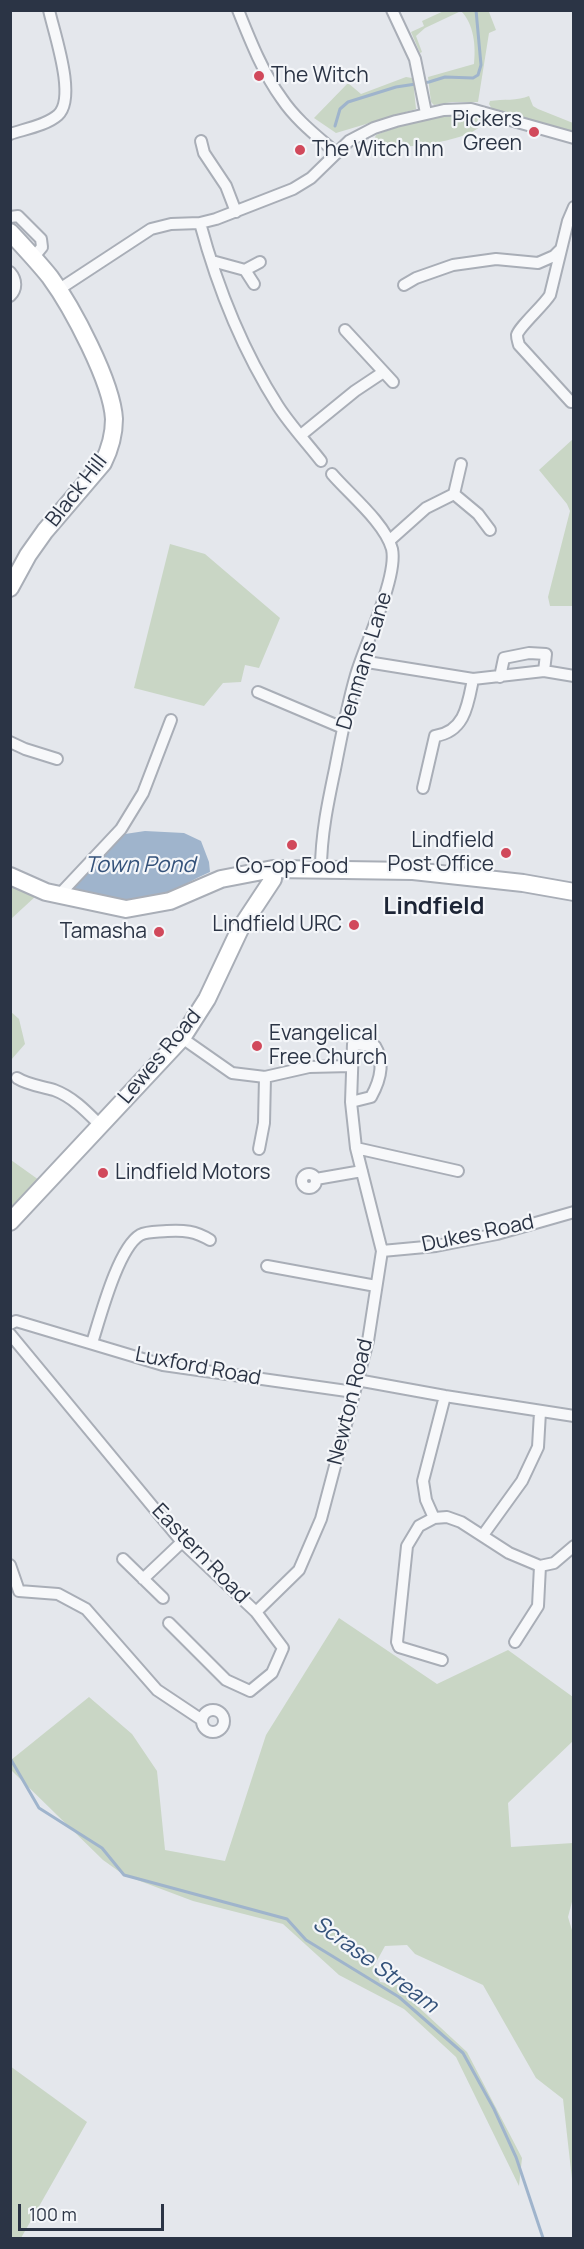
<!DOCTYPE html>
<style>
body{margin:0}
#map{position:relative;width:584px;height:2249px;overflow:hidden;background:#e4e7ec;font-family:Manrope,sans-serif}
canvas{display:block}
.frame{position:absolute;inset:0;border:12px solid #2b3445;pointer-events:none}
.scale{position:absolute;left:18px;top:2204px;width:146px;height:27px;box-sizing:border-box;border:3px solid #2b3445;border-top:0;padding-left:8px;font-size:18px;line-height:21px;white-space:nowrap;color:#2b3445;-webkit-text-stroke:4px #f4f6f9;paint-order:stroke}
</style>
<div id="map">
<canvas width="584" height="2249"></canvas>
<div class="frame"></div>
<div class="scale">100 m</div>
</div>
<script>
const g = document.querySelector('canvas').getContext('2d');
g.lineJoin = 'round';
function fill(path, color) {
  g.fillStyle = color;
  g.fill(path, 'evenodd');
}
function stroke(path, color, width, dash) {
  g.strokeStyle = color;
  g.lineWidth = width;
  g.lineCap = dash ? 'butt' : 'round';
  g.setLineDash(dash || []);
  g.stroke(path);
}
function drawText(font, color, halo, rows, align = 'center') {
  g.font = font + ' Manrope,sans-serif';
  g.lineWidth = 4.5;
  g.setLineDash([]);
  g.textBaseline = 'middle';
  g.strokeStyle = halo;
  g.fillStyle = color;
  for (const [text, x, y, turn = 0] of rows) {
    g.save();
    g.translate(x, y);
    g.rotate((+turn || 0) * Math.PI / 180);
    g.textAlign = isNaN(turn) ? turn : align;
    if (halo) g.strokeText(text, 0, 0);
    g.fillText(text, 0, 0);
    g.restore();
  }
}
fill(new Path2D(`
 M446,10L491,11L489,12L496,30L489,33L478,102H452L434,105L431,102L428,77L474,64C476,46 474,24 461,11L425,28L416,36L422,52L420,53L411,32L424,26L422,21Z
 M406,77L412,78L413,80L416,109L336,133L314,118L348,83L361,94Z
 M529,96L533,106L538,109L573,123V134L492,109L489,104L490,101C503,99 518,101 529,96Z
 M465,114L479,115L486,118C480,142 400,149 379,147L373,142L376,135C403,124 435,115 465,114Z
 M573,439V606H550L548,597L570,511L567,504L539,470Z
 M170,544L205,554L280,618L259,668L245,665L241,682L223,683L204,706L134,688Z
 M11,883L37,895L11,919Z
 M10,1011L19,1019L25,1044L11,1060Z
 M11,1160L39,1180L11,1210Z
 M339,1618L437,1684L508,1650L573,1697V1741L508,1803L511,1847L573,1843V1898L568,1917L574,1937L573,2188L563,2099L536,2078L483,1985L415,1954L407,1945L385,1946L374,1966L380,1982L416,1988L414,2003L467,2052L522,2158L519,2186L456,2057L404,2009L339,1975L283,1924L193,1901L124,1875L103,1860L11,1770V1760L89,1697L132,1734L157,1771L165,1850L225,1861L266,1735Z
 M10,2066L87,2122L21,2238H11Z`), '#c9d6c5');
fill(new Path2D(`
 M145,831L184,833L201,841L209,862L210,872C195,878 182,887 168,893C135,906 102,899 70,889L115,838L125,834Z`), '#9fb4cc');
stroke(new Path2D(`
 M335,126L340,109L348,102L396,87L429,82L445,77L473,78L478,75L481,65L476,10
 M10,1758L39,1808L102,1848L124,1875L287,1919L306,1940L399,1997L463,2053L494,2109L516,2157L543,2238`), '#9fb4cc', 3);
const minor = new Path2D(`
 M238,10C250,40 263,73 282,99C296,120 317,136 335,152
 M392,10L415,59L426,113
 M10,134C25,129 47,125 58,115C77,98 54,33 49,10
 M201,141L204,153L226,186L236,212
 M10,217L18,216L41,239L42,247L33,258
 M200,223C217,286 243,351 278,406C291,426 307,443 321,461
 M212,261L245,270L254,284
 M245,270L260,262
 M10,272C17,280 17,289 10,296
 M404,285L416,278L453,265L496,259L538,263L554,256L561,249
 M58,290L151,229L171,224L200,223L216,219L293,189L311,178L349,141L374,128L396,121L444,110L471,109L574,138
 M345,330L393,382
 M571,402L519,345C518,341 517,339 517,335C519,327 544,305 550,295L568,221L574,207
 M301,435L355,391L382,373
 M454,494L461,464
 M389,541L426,508L454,494L478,514L490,530
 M361,661L473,679L544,671L574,676
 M500,677L504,658L529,653L546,654L544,671
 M258,692L343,728
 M10,742L25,749L57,759
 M423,788L435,736C465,732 468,704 473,679
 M321,869C321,835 328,802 335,769C341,738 347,706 356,675C365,644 398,577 392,549C385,523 349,494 332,474
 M59,895L121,829L143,793L171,720
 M182,1038L232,1073L265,1077L309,1067L351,1066
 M17,1078C28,1085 41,1086 54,1090C73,1097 87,1112 101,1126
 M356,1148L458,1171
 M259,1149L264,1123L265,1077
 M302 1181a7 7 0 1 1 14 0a7 7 0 1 1-14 0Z
 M316,1179L362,1171
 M382,1251L436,1246L497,1234L574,1212
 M267,1266L376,1286
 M10,1324L16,1321L163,1365L354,1392
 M10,1334L182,1542L256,1612L283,1648L272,1673L250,1691L226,1680L169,1623
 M92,1343C100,1318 118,1248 140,1235C148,1231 158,1232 167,1231C184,1230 195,1231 210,1240
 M357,1380L445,1396L574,1416
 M434,1518L426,1500L423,1481L445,1396
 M483,1535L522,1481L538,1447L540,1412
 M123,1559L163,1598
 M10,1565L19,1591L58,1594L86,1609L157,1690L202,1720
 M143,1579L182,1542
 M256,1612L299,1570L321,1519L368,1341L382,1251L356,1148L351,1102L353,1044L375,1046C385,1062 380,1081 371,1097L351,1102
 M515,1642L538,1606L540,1566
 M442,1660L399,1647L397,1642L407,1546L419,1526L434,1518L447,1517L461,1522L509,1553L540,1566L554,1563L574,1546
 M202 1721a11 11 0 1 1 22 0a11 11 0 1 1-22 0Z`);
const secondary = new Path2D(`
 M10,232C24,247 38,262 50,277C72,307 112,382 114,419C114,435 110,449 103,463L45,531L28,555L10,588
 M10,876L46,892L126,909L170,901L221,879L273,869L413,871L523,883L574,892
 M10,1222L182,1038L207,999L240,929L273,879V869`);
stroke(minor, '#a9aeb7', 14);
stroke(secondary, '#a9aeb7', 20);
stroke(minor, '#f7f8fa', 10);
stroke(secondary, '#fff', 16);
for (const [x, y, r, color] of [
 [259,76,6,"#d1495b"],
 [534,132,6,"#d1495b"],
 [300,150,6,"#d1495b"],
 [292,845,6,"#d1495b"],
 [506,853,6,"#d1495b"],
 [354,925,6,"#d1495b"],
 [159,932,6,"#d1495b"],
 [257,1046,6,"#d1495b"],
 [103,1173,6,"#d1495b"]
]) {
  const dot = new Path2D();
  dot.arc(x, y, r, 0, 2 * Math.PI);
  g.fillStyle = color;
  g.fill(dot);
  stroke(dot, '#f4f6f9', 2);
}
drawText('21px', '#2b3445', '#f4f6f9', [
 ["The Witch",271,76],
 ["Pickers",522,120,"right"],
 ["Green",522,144,"right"],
 ["The Witch Inn",312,150],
 ["Lindfield",494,841,"right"],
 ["Post Office",494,865,"right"],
 ["Co-op Food",292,867,"center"],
 ["Lindfield URC",342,925,"right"],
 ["Tamasha",147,932,"right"],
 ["Evangelical",269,1034],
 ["Free Church",269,1058],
 ["Lindfield Motors",115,1173]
], 'left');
drawText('21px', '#2b3445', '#f4f6f9', [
 ["Black Hill",77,491,-52],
 ["Denmans Lane",365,661,-73],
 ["Lewes Road",160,1057,-50],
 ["Dukes Road",478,1234,-12],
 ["Luxford Road",198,1367,11],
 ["Newton Road",351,1402,-76],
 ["Eastern Road",200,1554,46]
]);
drawText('italic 22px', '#34527a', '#f4f6f9', [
 ["Town Pond",140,866],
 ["Scrase Stream",375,1965,36]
]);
drawText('bold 24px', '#1d2536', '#f4f6f9', [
 ["Lindfield",434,907]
]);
</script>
